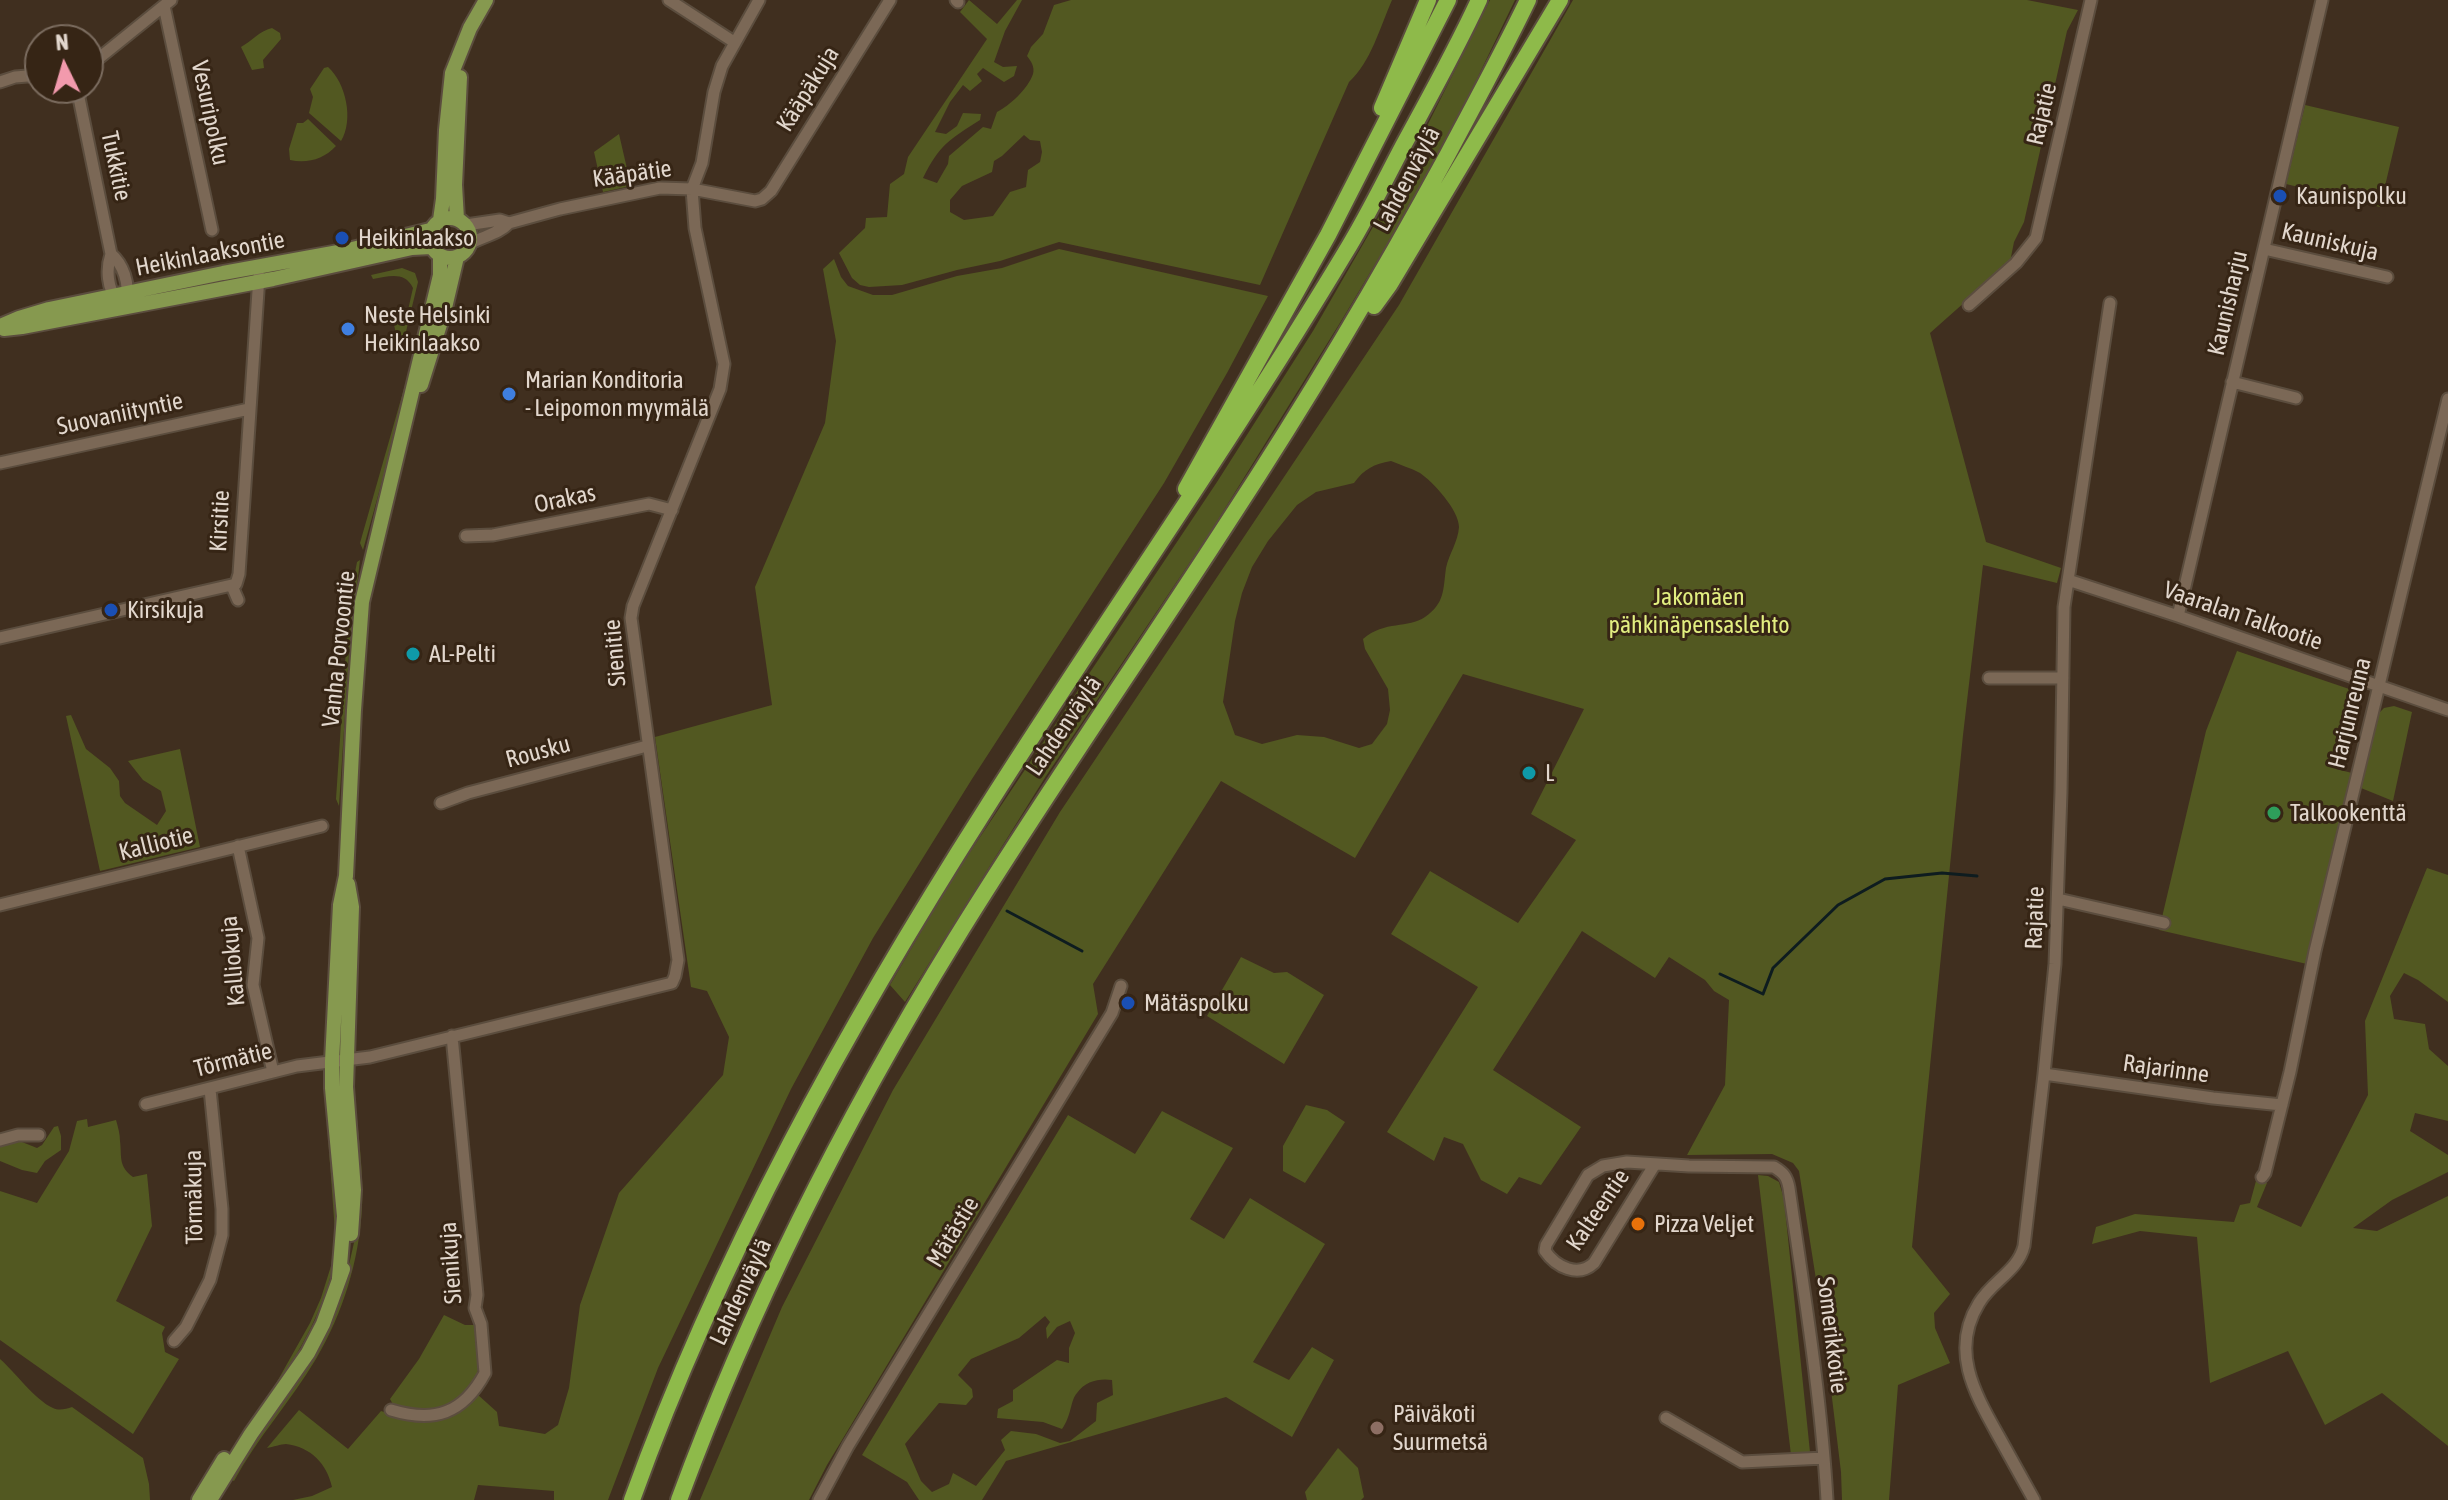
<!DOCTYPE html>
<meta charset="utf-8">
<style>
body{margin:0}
#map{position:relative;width:2448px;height:1500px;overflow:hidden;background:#402f1f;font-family:"Asap Condensed",sans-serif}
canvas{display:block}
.north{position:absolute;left:24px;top:24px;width:80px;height:80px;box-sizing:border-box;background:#362515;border:2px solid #7b6c5f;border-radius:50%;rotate:355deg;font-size:22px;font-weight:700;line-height:32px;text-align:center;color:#e2d7cd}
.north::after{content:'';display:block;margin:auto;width:28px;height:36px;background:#f29aad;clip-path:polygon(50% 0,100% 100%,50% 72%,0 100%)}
</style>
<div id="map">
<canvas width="2448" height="1500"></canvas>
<div class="north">N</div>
</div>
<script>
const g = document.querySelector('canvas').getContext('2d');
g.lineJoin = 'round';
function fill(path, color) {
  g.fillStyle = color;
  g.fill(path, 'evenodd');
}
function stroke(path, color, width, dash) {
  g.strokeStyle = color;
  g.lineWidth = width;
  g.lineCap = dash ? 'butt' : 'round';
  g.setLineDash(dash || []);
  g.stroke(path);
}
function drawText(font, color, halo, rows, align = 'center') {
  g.font = font + ' "Asap Condensed",sans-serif';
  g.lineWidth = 6;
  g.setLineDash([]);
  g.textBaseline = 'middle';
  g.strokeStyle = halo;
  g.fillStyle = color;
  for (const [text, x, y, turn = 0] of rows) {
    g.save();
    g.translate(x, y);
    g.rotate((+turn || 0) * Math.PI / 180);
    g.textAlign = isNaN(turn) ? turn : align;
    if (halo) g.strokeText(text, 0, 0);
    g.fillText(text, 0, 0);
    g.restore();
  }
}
fill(new Path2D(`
 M969,0L997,24L1017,0H1022L1005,31L994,62L1003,67L1017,66L1014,76L1004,82L983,68L977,74L982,81L970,91L963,85L950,102L935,132L946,134L957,126L963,113L981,114L980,120C949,140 940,144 923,178L937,183L948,164L949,156L983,127L991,129L997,112C1009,106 1028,89 1033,74C1035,67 1031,61 1027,56L1031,47L1043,34L1054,5L1071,0H1392C1380,27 1371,62 1349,82L1260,285L1059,242L1000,261L957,270L902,285L869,287L860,285L852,278L839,253L865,228L866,218L887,217L890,184L904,174L908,157L987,39L960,12ZM1024,135L1030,140L1040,141L1042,152L1040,162L1028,170L1026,187L1010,192L993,216L964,220L950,212V200L962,186L992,172L994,161L1002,156Z
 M1490,0H1515L1473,87L1405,214L1343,318L1211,531L1046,776L905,1002L890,985L950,882L1217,482L1313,331L1400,180Z
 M1573,0H2027L2078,10L2067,31L2024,222L2014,242L2010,262L1930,333L1986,542L2061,568L2057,583L1983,565L1963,735L1912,1247L1950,1294L1934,1313L1935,1328L1950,1363L1898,1385L1889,1500H1842L1841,1472L1823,1324L1799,1171L1793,1163L1772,1154L1687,1155L1725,1085L1729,1000L1714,991L1705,980L1669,957L1655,978L1582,931L1493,1070L1581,1127L1541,1185L1519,1177L1507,1194L1481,1180L1463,1144L1444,1137L1434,1161L1387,1132L1478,987L1391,934L1430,871L1518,923L1576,840L1531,814L1584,709L1463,674L1355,858L1221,781L1093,984L1098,1014L827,1465L809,1500H700L782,1307L893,1090L1060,812L1399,305ZM1391,461C1400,465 1411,468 1420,473C1433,482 1459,510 1459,527C1458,542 1449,554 1446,568C1443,590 1445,603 1425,617C1408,629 1385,620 1363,639L1365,649L1388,689L1390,710L1387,724L1372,744L1359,748L1324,737L1297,735L1262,744L1235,735L1223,702L1235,621L1242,593L1252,567L1268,541L1297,505L1316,492L1354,483C1364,469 1374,464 1391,461Z
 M272,28L280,33L281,39L263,60L264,68L252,70L241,47C252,41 259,31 272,28Z
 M328,67C346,83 354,120 341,141L309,113L313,97L310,89L324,68Z
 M2305,105L2399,127L2380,207L2286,184Z
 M308,119L336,146C324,159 307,164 290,160L289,149L297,123H303Z
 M619,134L631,186L603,192L594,152Z
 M1059,249L1268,296L1227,373L1164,483L972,779L873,938L791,1089L658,1368L608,1500H554V1491L478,1485L474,1500H293L312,1496L332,1487C327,1464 311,1447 286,1444C281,1444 273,1447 267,1448L299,1410L348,1449L381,1411C391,1414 403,1419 413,1420C436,1423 464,1412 477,1394L497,1412L499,1426L545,1434L558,1425L569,1388L580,1305L619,1193L723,1075L729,1037L707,991L691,987L655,737L772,705L755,587L825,423L836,341L823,269L834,259L841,277L848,286L873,295H892L957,276L1002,268Z
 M402,268L415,273L418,282L403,344L398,342L394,325H396L398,311L408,310L413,288C405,271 389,276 373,279L371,275Z
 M405,385L407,391L363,550L360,543Z
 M360,560L349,654L339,806L336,799L349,604L357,562Z
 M2237,651L2361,693L2336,769L2352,773L2307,964L2159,930L2206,731Z
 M2394,706L2412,712L2393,801L2361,788L2378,714L2384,708Z
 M71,715L86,749L110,768L119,781L120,796L125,803L157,825L166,811L161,791L143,780L128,761L180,749L200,847L100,871L66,716Z
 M2427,868L2448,875V1002L2418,980L2404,973L2390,996L2394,1019L2425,1024L2429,1049L2448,1066V1121L2415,1113L2410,1131L2448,1155V1172L2392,1200L2353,1228L2377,1231L2448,1196V1446L2382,1393L2325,1425L2288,1351L2210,1383L2197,1237L2140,1231L2092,1244L2096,1227L2135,1214L2234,1222L2240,1205L2250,1203L2256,1181L2267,1183L2257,1207L2301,1227L2368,1095L2365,1021Z
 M1241,957L1274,973L1287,972L1324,995L1284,1064L1207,1016Z
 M353,1091L355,1098C358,1134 364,1172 362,1208C359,1261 343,1313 316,1359C291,1401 257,1438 234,1481L232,1480L240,1461L345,1283L355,1238Z
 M329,1093C333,1140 345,1208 336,1253C326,1307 301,1351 269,1396L310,1323L321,1298L331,1266L335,1232L325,1096Z
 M1306,1105L1327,1110L1345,1122L1305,1183L1283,1171V1146Z
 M1162,1111L1233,1148L1190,1219L1224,1239L1250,1198L1325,1244L1253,1362L1289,1380L1312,1347L1334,1360L1292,1437L1226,1397L1006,1461L982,1500H919L907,1482L862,1455L1068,1115L1135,1154ZM1045,1316L1050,1322L1046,1328L1047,1339L1057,1327L1070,1321L1075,1333L1069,1348V1363L1057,1360L1013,1390V1401L998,1409L997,1418L1043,1422L1062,1429C1072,1415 1070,1401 1077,1393C1085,1381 1100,1378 1112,1380L1113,1395L1097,1403L1096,1421L1070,1441L1060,1443L1036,1434L1011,1431L1001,1440L1005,1450L976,1486L953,1473L949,1484L932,1492L921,1481L905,1444L939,1403L966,1405L973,1397L972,1389L958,1375L971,1359L1019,1338Z
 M87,1119L88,1127L116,1120C118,1127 120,1134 120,1141C122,1157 118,1166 133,1177L147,1174L152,1226L116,1301L165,1327L162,1333L165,1352L179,1359L133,1434L0,1340V1191L37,1203L69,1151L77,1121Z
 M58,1126L61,1136V1150L45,1161L37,1173L22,1170L0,1161V1144L17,1140L37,1148L42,1145L54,1127Z
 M1758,1175L1768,1176L1779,1182L1784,1199L1810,1452L1791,1455Z
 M444,1315L465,1325H475L480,1364L474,1383L462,1401L435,1413L395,1408L390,1399L419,1359Z
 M0,1359C15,1372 35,1400 53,1408C59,1411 66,1409 72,1407L143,1458L149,1484L150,1500H0Z
 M1338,1448L1358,1468L1364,1497L1361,1500H1307L1305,1492Z`), '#525821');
stroke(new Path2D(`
 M1007,911L1082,951
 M1720,974L1763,994L1773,968L1838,905L1885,879L1942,873L1977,876`), '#0e1c1f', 3);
const minor = new Path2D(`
 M669,0L734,42
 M956,0L958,2
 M164,6L212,230
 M88,67L171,0
 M0,82L15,77L40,75
 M77,88L111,254C106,269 107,289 118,301
 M466,225L500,220L509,223L560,209L660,188L692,189L755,201L762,199L771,191L890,0
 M469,244C483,236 499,234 509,223
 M2264,249L2387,277
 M111,254C123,264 130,284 126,299
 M1969,305L2016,263L2036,238L2091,0
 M2232,382L2296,398
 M0,463L249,409
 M466,536L493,535L649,504L672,510
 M2068,580L2178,616L2448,710
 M232,586L238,600
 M2178,616L2322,0
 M0,638L236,584L239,574L259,276
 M1989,678H2063
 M441,803L468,793L647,746
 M238,846L258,938L253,985L273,1072
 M2058,899L2164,923
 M0,905L322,826
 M2044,1074L2213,1098L2282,1105
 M146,1104L297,1066L370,1057L672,983L675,976L678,960L631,618L633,606L720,389L724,364L695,228L692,189L702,163L714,92L722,66L759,0
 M0,1140L18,1135H39
 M1655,1164L1594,1263C1578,1278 1556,1267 1545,1251L1546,1245L1588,1175L1603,1166L1627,1162L1689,1166L1774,1167C1784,1173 1787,1177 1789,1188C1804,1292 1821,1395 1827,1500
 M2262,1177L2265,1173L2290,1072L2315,951L2448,399
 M174,1341L186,1327L210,1280L222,1235V1209L210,1089
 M391,1410C434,1423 463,1414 485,1373L481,1324L475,1308L477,1295L452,1036
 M1666,1418L1742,1462L1824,1458
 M819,1500L848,1446L1112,1013L1121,986
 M2034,1500C2022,1478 2010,1457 1998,1435C1974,1392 1950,1350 1979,1303C1992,1281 2018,1271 2024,1246L2044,1074L2055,964L2061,792L2064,607L2110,303`);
const major = new Path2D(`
 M430 238a20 20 0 1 1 40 0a20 20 0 1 1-40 0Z
 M457,219L455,185L460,77
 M440,220L443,199L446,130L452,73L470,28L486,0
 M0,326L19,318L49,309L223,273L344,251L430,230
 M4,329L22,327L273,279L412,248L431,247
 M421,385L444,312L457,257
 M348,884L352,907L346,1087L354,1190L351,1234
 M339,1278L344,1216L332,1088V1061L340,905L346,876L354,710L362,602L440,275V256
 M199,1500L224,1459
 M210,1500L251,1434L308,1353L323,1324L343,1269`);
const highway = new Path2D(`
 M1382,108L1428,0
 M1374,306L1390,284L1560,0
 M1186,489L1328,235L1448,0
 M632,1500C720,1255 848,1025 987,807C1105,621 1232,441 1345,253C1366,219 1384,182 1403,146C1429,98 1456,50 1479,0
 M679,1500C751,1305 846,1117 955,940C1043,797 1139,660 1230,519C1308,400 1380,279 1448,154C1475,103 1503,52 1528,0`);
stroke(minor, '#5b4d3e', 15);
stroke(major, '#5b4d3e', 18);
stroke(highway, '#5b4d3e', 20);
stroke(minor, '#7b6856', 11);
stroke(major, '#86994f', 14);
stroke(highway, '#8eba4a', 16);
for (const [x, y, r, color] of [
 [2280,196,8,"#1a4fb4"],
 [342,238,8,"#1a4fb4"],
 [348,329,8,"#3f7fe0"],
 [509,394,8,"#3f7fe0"],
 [111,610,8,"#1a4fb4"],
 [413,654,8,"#0f9aa8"],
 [1529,773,8,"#0f9aa8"],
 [2274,813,8,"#2e9e5b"],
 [1128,1003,8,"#1a4fb4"],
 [1638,1224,8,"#e8710a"],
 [1377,1428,8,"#8d6e63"]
]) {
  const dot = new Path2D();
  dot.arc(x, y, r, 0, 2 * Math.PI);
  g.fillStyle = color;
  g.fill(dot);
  stroke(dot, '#362515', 3);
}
drawText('24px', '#e2d7cd', '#362515', [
 ["Kääpäkuja",808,89,-58],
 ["Vesuripolku",210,113,78],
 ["Rajatie",2042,114,-77],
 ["Tukkitie",116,166,78],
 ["Kääpätie",632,174,-8],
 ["Lahdenväylä",1407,179,-62],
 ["Kauniskuja",2330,242,13],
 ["Heikinlaaksontie",210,254,-11],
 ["Kaunisharju",2228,303,-77],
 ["Suovaniityntie",120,414,-12],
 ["Orakas",565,499,-12],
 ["Kirsitie",220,521,-87],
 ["Vaaralan Talkootie",2243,616,19],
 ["Vanha Porvoontie",339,649,-84],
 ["Sienitie",615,653,-95],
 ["Harjunreuna",2350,713,-76],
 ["Lahdenväylä",1064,726,-56],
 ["Rousku",538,752,-15],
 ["Kalliotie",156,844,-14],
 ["Rajatie",2035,918,-88],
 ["Kalliokuja",233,961,-95],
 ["Törmätie",233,1060,-14],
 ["Rajarinne",2166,1069,8],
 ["Törmäkuja",194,1197,-91],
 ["Kalteentie",1598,1210,-56],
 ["Mätästie",953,1232,-59],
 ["Sienikuja",451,1263,-94],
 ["Lahdenväylä",741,1292,-65],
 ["Somerikkotie",1832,1335,83]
]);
drawText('24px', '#e2d7cd', '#362515', [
 ["Kaunispolku",2296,196],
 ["Heikinlaakso",358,238],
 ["Neste Helsinki",364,315],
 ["Heikinlaakso",364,343],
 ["Marian Konditoria",525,380],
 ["- Leipomon myymälä",525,408],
 ["Kirsikuja",127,610],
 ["AL-Pelti",429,654],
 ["L",1545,773],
 ["Talkookenttä",2290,813],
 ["Mätäspolku",1144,1003],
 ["Pizza Veljet",1654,1224],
 ["Päiväkoti",1393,1414],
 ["Suurmetsä",1393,1442]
], 'left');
drawText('24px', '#e2ee80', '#362515', [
 ["Jakomäen",1699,597],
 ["pähkinäpensaslehto",1699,625]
]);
</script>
